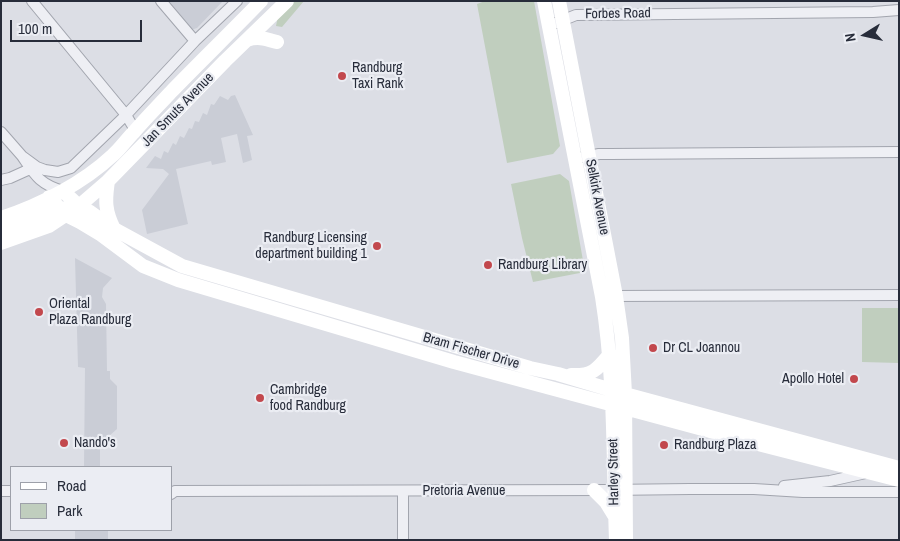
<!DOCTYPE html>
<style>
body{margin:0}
#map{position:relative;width:900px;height:541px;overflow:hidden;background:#dcdee5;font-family:"Archivo Narrow",sans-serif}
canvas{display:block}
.frame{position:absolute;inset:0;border:2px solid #272c3a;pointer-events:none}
.legend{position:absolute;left:10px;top:466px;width:162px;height:65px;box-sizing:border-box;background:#ebedf3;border:1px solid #9da0a9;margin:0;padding:6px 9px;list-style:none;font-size:15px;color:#272c3a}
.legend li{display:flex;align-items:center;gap:10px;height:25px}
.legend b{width:25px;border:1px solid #9da0a9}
.north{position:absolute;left:840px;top:10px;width:50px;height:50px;-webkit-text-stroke:4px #ebedf3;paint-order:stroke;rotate:260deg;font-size:14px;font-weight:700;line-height:20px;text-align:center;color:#272c3a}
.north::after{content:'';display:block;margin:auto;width:18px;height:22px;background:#272c3a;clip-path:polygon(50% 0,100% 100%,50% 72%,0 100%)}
.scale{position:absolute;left:10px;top:20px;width:132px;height:22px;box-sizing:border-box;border:2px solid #272c3a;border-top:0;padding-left:6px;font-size:15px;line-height:18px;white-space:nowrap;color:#272c3a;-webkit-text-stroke:4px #ebedf3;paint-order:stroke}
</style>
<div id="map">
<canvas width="900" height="541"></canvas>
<div class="frame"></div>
<ul class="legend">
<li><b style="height:6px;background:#fff"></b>Road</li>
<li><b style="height:14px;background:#c0cebe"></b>Park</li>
</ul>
<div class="north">N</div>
<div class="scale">100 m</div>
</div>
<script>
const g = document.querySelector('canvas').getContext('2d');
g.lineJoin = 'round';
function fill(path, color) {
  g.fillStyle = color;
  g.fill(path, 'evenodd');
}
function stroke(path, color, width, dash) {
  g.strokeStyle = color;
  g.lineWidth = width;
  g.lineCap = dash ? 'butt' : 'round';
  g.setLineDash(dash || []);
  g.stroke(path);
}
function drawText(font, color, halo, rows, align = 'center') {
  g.font = font + ' "Archivo Narrow",sans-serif';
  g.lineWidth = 4.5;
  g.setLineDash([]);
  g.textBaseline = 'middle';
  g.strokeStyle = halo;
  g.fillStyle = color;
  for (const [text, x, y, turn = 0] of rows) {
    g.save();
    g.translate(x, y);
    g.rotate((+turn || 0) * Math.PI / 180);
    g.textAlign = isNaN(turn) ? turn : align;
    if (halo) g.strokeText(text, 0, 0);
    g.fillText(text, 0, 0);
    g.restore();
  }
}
fill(new Path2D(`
 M168,1H223L197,28L191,30Z
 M235,95L253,135L247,136L252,160L243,163L237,134L221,138L226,162L212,165L211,161L176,169L188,224L147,234L142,210L169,174L163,169L146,168L155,156L161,159L164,151L168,153L173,143L176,145L180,136L184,138L189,128L192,129L195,121L199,122L203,113L207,115L211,104L214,105L220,96L228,100L231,96Z
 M75,258L112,278L103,288L102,297L106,304L107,371H110V379L117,386V429L100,444V466L101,467H84L85,368L78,367Z
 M75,530H108V540H75Z`), '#cacdd6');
fill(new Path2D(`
 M292,1H304L282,27L276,26L278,16Z
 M485,1H534L560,146L553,154L507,163L477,4Z
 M560,174L569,181L585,272L533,282L522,238L511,184Z
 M862,308H899V363L862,362Z`), '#c0cebe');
const street = new Path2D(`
 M32,1L126,115L135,130
 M161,1L195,41
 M556,23L576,15L873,12L899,10
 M1,132C8,140 15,148 22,156C35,175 39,184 63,191
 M22,156L37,167L45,170L58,172L71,168L126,115L195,41L237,1
 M583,157L599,154H610L899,152
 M1,180L10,178L30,169
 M610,296L899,295
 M784,486L830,481L866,473
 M1,491H11
 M403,491V540
 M171,494L175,491L607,490L690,489H754L803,492H899`);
stroke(street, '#a2a5ae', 12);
stroke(street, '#eeeff4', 10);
stroke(new Path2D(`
 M544,1L602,297C615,378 613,459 616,540
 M559,1L616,296L622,338L625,394L626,540
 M247,40C258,36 266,39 277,42
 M108,181C105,201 105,211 114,229
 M63,191L79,206L90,212L114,229L182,266L530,368L558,374L625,394L899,468
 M49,197L66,215L80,222L100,234L143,266L178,280L454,362L762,445L899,480
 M1,218C41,205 83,183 113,155C121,148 127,139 134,132C145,119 158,106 170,93C200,62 231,32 261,1
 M1,230L19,225L54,210L67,208
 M1,243L49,226L79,206L108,181L225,61L287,1
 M571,375C592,376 597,370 610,354
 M594,490L606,502L614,515`), '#fff', 14);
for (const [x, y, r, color] of [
 [342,76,5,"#c2484d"],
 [377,246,5,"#c2484d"],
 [488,265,5,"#c2484d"],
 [39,312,5,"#c2484d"],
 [653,348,5,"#c2484d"],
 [854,379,5,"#c2484d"],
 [260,398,5,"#c2484d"],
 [64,443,5,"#c2484d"],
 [664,445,5,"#c2484d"]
]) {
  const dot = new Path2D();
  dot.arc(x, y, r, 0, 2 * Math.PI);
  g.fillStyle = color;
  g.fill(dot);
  stroke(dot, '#ebedf3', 2);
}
drawText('14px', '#272c3a', '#ebedf3', [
 ["Forbes Road",618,14,-1],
 ["Jan Smuts Avenue",178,110,-46],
 ["Selkirk Avenue",597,197,79],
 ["Bram Fischer Drive",471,351,16],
 ["Harley Street",614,472,-91],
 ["Pretoria Avenue",464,491]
]);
drawText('14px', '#272c3a', '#ebedf3', [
 ["Randburg",352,68],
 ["Taxi Rank",352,84],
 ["Randburg Licensing",367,238,"right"],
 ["department building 1",367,254,"right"],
 ["Randburg Library",498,265],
 ["Oriental",49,304],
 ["Plaza Randburg",49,320],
 ["Dr CL Joannou",663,348],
 ["Apollo Hotel",844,379,"right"],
 ["Cambridge",270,390],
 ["food Randburg",270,406],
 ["Nando's",74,443],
 ["Randburg Plaza",674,445]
], 'left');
</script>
